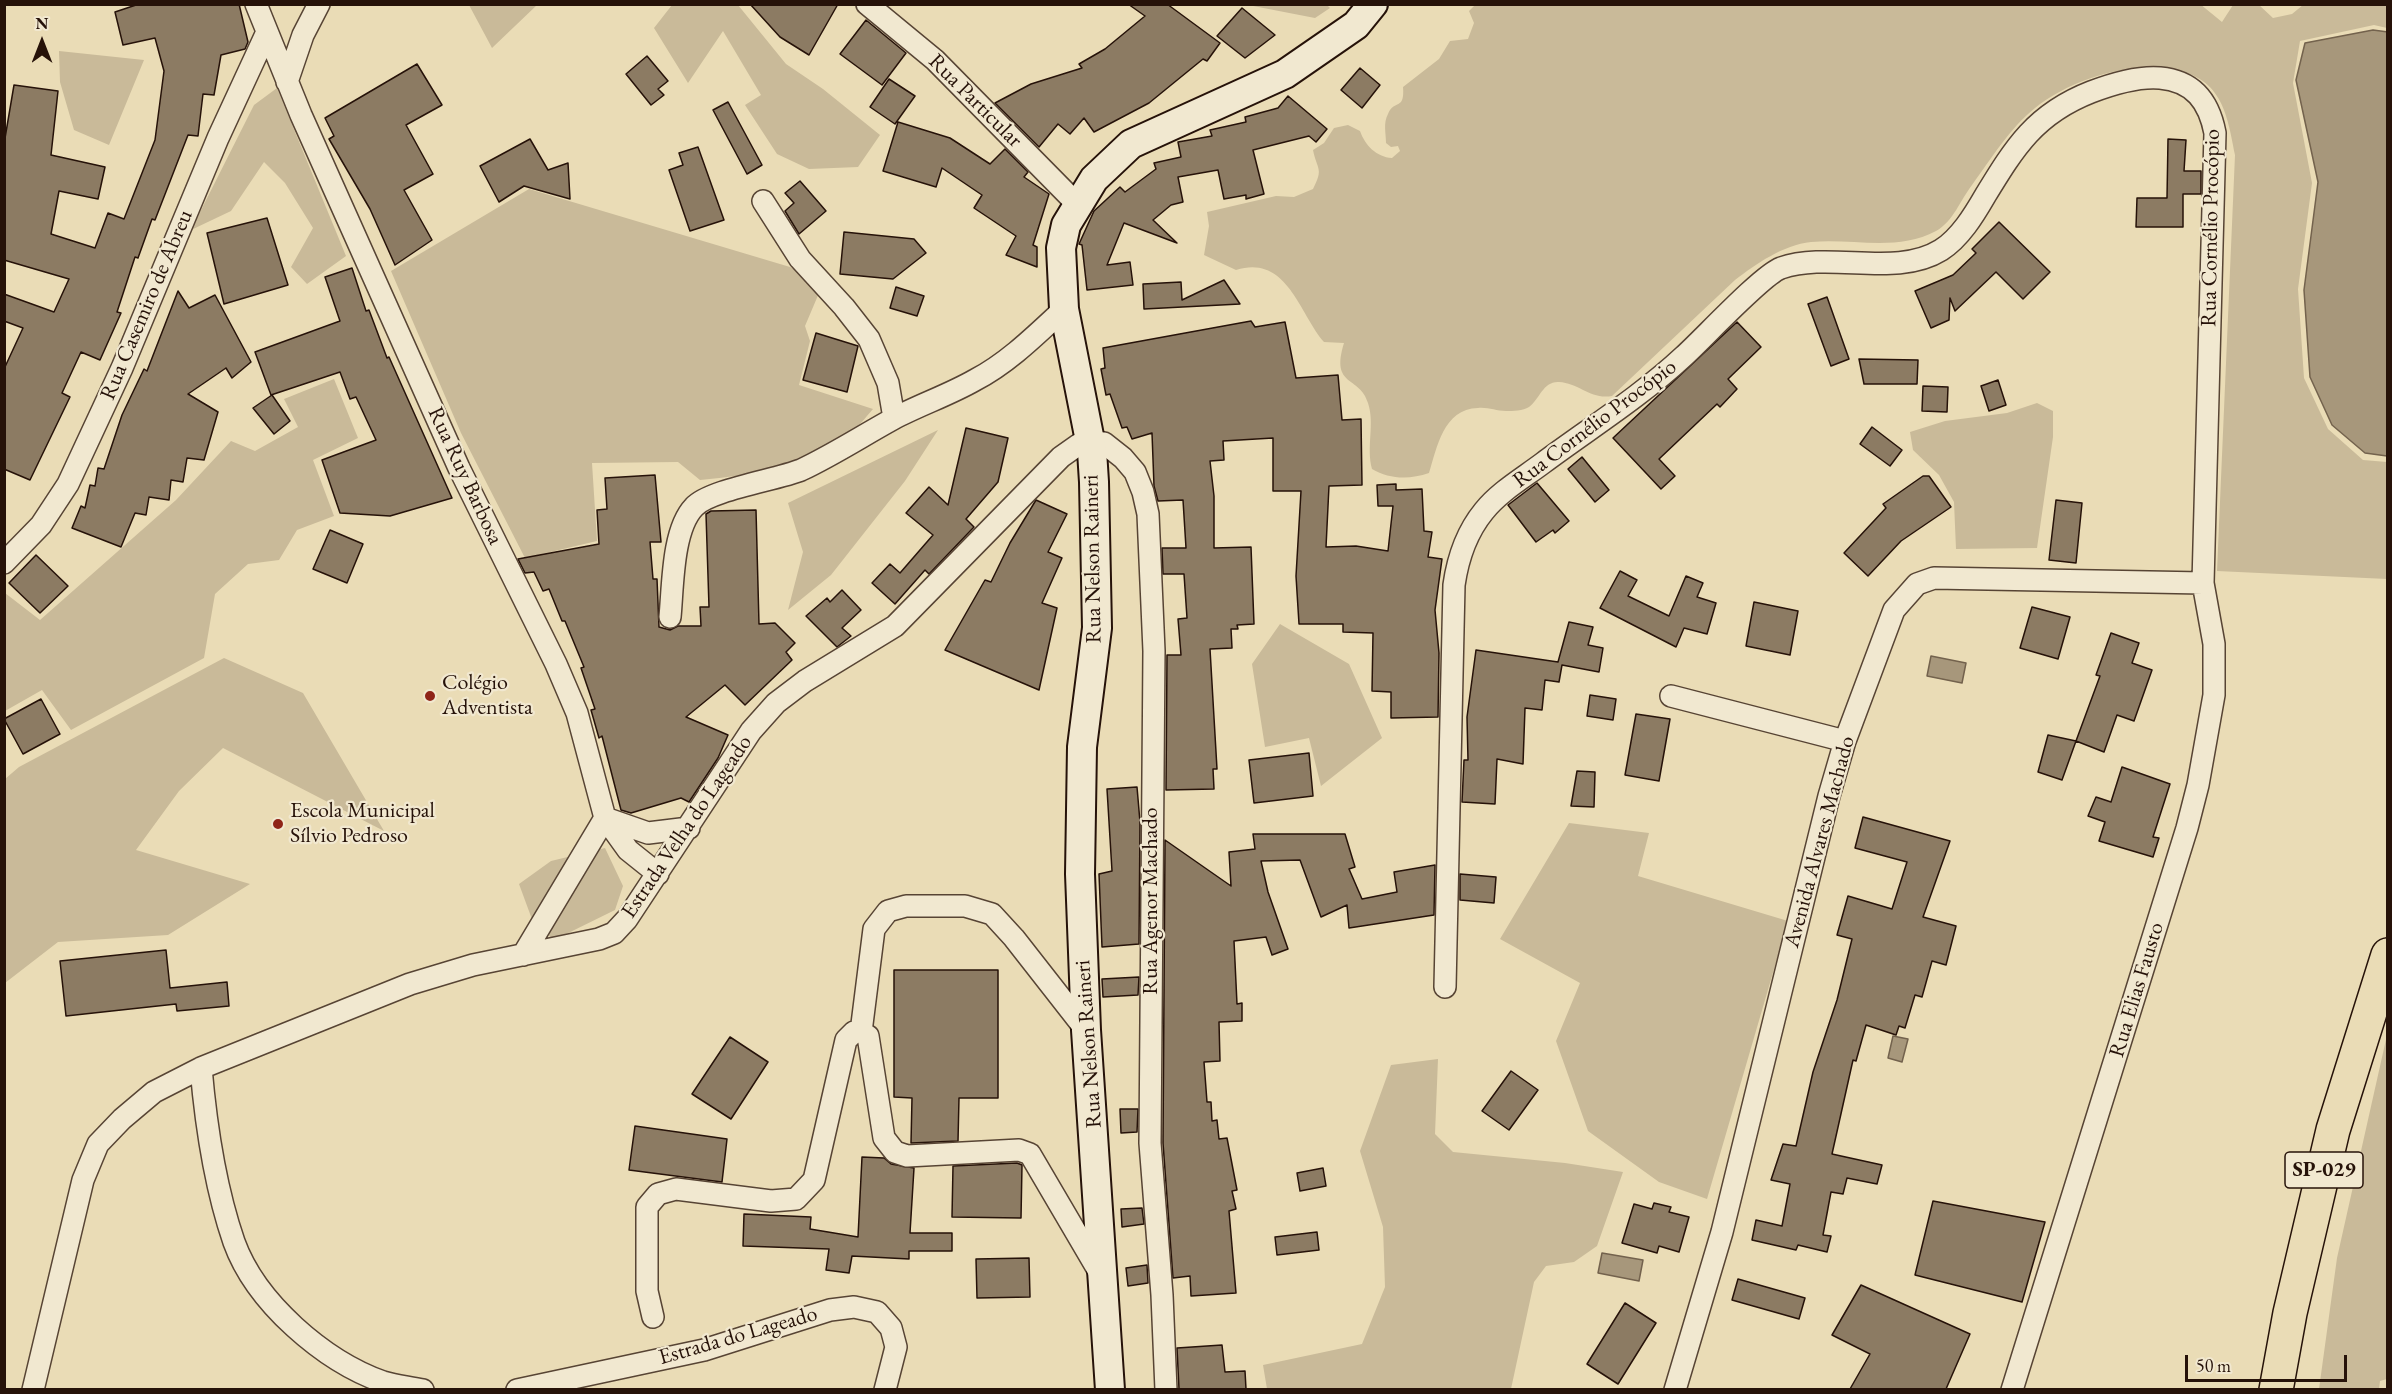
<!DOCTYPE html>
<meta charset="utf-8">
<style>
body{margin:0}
#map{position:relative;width:2392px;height:1394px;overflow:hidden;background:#eadcb6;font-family:"EB Garamond",serif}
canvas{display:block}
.frame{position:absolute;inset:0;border:6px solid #261209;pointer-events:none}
.north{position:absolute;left:12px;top:12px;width:60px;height:60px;-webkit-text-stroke:4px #f1e8d0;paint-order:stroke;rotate:0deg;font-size:16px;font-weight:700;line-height:24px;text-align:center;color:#261209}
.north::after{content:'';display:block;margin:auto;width:21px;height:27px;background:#261209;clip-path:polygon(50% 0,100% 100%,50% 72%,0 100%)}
.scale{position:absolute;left:2185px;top:1355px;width:162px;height:27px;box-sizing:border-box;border:3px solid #261209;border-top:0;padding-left:8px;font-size:18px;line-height:21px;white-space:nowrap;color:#261209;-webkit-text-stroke:4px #f1e8d0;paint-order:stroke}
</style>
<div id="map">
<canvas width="2392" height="1394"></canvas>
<div class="frame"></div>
<div class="north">N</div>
<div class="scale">50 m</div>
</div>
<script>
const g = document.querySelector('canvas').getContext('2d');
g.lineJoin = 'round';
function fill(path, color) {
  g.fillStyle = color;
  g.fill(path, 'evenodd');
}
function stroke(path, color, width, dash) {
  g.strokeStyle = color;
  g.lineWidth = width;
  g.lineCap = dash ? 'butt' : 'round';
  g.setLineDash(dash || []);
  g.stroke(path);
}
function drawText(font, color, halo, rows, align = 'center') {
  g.font = font + ' "EB Garamond",serif';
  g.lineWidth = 4.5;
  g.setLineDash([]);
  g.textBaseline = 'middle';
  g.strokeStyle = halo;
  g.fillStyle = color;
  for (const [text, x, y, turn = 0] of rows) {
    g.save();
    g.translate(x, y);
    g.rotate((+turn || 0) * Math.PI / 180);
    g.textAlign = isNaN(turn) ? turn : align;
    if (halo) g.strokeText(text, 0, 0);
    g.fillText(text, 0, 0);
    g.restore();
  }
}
fill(new Path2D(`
 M1326,4L1330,8L1315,18L1248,5Z
 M2200,4L2222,22L2233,5H2259L2273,18L2292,14L2303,5H2387V28L2374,25L2300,41L2293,83L2312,183L2298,289L2304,378L2328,429L2363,460L2387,462V579L2217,571L2235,155C2226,106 2219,74 2163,68C2120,64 2069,81 2035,108C2010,128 1991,159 1972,185C1961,199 1953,222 1936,231C1897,252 1853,238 1811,242C1783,245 1756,264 1735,280L1612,396C1591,400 1579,383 1559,382C1543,381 1540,399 1529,407C1523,411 1513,411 1506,411C1496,411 1488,407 1478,408C1443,409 1437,448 1429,473C1409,480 1389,479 1372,469C1366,447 1375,424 1368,403C1360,375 1330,388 1344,343L1324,342C1299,313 1287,254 1236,270L1204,255L1209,226L1207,212L1276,196L1294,197L1313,189C1324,168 1317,170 1313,150L1324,143L1334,128L1348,125L1360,131C1365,145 1376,157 1392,158L1400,151L1398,146L1391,147L1386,143C1386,133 1383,123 1388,114C1394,99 1405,111 1403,87L1439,59L1450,41L1468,39L1474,23L1469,11L1475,5Z
 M469,5H537L492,48Z
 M672,5H738L786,64L823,89L880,135L858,167L809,169L777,154L745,105L761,95L723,31L688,83L654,28Z
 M59,51L144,60L109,145L74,130L60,82Z
 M277,88L346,256L307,284L291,267L313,228L285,183L264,162L231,211L191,230L254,105Z
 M529,189L790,267L803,275L819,293L805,326L810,341L799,385L873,409C865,418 857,429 847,436C804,468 752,475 700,480L678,462L592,463L597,541L525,558L461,433L391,271Z
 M334,379L358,438L313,460L334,516L297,530L279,560L248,564L215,594L204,658L71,730L42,690L5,711V593L40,620L176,500L231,441L255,451L298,427L284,399Z
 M2037,403L2053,411V437L2037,548L1956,549L1954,502L1939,475L1913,450L1910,432L1945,421L2007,413Z
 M938,430L905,481L831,575L788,610L803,552L788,503Z
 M1280,624L1349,664L1382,738L1321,786L1309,738L1265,747L1252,664Z
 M224,658L303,693L384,831L223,748L179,791L136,850L250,884L168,935L58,942L5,983V779L19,767Z
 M1569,823L1649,833L1638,876L1788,921L1707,1199L1659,1182L1588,1131L1556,1041L1580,983L1500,939Z
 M605,848L623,886L615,910L554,940L533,922L519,884L551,861Z
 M2387,1035V1379L2380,1381L2379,1389H2319L2337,1258Z
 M1438,1059L1435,1134L1453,1152L1565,1163L1623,1172L1597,1246L1574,1262L1546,1266L1534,1282L1511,1389H1267L1263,1365L1362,1344L1385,1287L1383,1227L1360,1151L1391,1065Z`), '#c9ba99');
const water = new Path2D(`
 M2373,30L2388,32L2387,456L2365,453L2332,425L2310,377L2304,290L2318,182L2296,80L2305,43Z
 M1931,656L1966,663L1962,683L1927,676Z
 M1893,1036L1908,1039L1902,1062L1888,1058Z
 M1602,1253L1643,1260L1639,1281L1598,1273Z`);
fill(water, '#a7977b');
stroke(water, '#73624d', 1.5);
const building = new Path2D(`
 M139,4H239L248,42L245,49L221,55L214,95L203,94L198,136L188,135L155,220L152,219L138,258L135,257L117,312L121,313L100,360L81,352L62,393L70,397L30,480L4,469V369L23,328L4,321V294L54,312L69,279L4,260V144L14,85L58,91L51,155L105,167L98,199L59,191L51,234L95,248L108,213L124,219L155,140L164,71L155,38L123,45L115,12Z
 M750,4H838L809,55L780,37Z
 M1128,4H1167L1220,43L1207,61L1203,59L1149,103L1094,132L1084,118L1070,134L1058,124L1039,147L995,103L1031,84L1082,68L1079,64L1105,49L1145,16Z
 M1242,8L1275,35L1245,58L1217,36Z
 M866,20L906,53L882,85L840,54Z
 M647,56L668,81L658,89L664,95L651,105L626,74Z
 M417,64L442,105L406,125L433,174L404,190L432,240L395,265L370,209L329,139L334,136L325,118Z
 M1360,68L1380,85L1362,108L1341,90Z
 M889,79L915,96L895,124L870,107Z
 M1288,96L1327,129L1316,142L1309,136L1253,150L1264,194L1246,199V195L1224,199L1218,170L1178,177L1183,202L1171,205L1153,220L1177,243L1124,223L1107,265L1130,262L1133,285L1087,290L1082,245L1079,244L1094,211L1120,187L1125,192L1156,169L1154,163L1181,157L1178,142L1212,136L1210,130L1246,122L1245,117L1278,108Z
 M728,102L762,165L747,174L713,110Z
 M898,122L950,138L990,164L1005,149L1028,172L1024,177L1049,194L1033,245L1037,247V267L1006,255L1016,236L974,208L982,195L942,168L936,187L883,171Z
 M530,139L548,170L568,163L570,199L524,186L499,202L480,166Z
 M2168,139L2186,140L2184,171H2201V194H2183V227H2136L2137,198H2167Z
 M698,147L724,220L690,231L669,170L683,165L679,153Z
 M800,181L826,211L799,234L785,211L794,203L785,193Z
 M267,218L288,285L224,304L207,233Z
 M1999,222L2050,272L2023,299L1996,272L1955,311L1950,298L1949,320L1931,328L1915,291L1953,275L1976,253L1972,249Z
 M844,232L914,239L926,253L893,279L840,274Z
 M352,268L366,311L369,310L387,358L389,357L452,498L390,516L340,513L322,460L376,440L356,397L350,399L340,372L271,395L255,352L340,321L325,277Z
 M1224,280L1240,304L1144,309L1143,284L1181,282L1182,300Z
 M896,287L924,296L917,316L890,308Z
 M178,291L189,308L215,295L251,362L232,378L226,368L188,394L218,412L204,460L187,458L183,482L171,480L169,500L149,497L146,515L135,513L121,547L72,528L81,506L85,508L90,485L95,486L98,468L104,469L122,415L144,369L147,371Z
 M1827,297L1849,359L1831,366L1808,304Z
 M1251,321L1255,327L1285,322L1296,378L1338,375L1342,420L1361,419L1362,485L1329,486L1326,547L1356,546L1388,551L1393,506H1378L1377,485L1396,484V490L1422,489L1424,531L1432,532L1428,557L1442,559L1435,610L1439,653L1438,717L1391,718V692L1372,691L1373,633L1343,632V624H1299L1296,576L1301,491H1273V438L1223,441L1224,460L1210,461L1214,496V548L1251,547L1254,624L1237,625L1238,629H1231L1232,648L1210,649L1217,769H1213L1214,789L1166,790L1167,655H1181L1178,619L1187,618L1184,574H1163L1162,548H1186L1183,500L1158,501L1154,486L1152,433L1132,439L1127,427L1122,428L1110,394L1106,395L1101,369L1105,368L1103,348Z
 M1737,322L1761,347L1728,379L1737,389L1720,407L1717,404L1659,459L1675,476L1661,489L1613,438Z
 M816,333L858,346L847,392L803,380Z
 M1859,359L1918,360L1917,384H1864Z
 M1998,380L2006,405L1989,411L1981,386Z
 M1923,386L1948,387L1947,412L1922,411Z
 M272,395L290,421L274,434L253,408Z
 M1872,427L1902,450L1890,466L1860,444Z
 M966,428L1008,438L998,482L966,519L974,527L929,574L925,570L895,604L872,583L890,564L900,573L933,535L906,513L929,487L948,505Z
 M1582,457L1609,490L1595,502L1568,469Z
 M655,475L661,542H650L653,579H657L659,627L670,630L678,626H701L700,607H709L706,514L711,511L756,510L759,624L775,623L795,643L786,652L792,660L745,705L725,685L686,717L728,735L718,758L689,802L681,798L631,813L621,810L602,736L599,738L591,710L595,709L581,668L584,667L565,621H562L549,589L543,591L534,572L525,573L518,559L599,544L597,510L607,509L605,478Z
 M1923,476H1929L1951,507L1901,541L1868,576L1844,553L1886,508L1883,504Z
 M1537,483L1569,521L1555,533L1553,530L1536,542L1508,505Z
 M1036,500L1067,514L1048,552L1062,558L1042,603L1057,608L1039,690L945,650L985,580L991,582L1010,543Z
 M2056,500L2082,503L2076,563L2049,560Z
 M330,530L363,544L347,583L313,569Z
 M36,555L68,586L40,613L9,583Z
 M1620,571L1637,580L1628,596L1669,616L1686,576L1703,583L1697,597L1716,603L1707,634L1684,628L1676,647L1600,608Z
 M842,590L861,610L842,628L851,636L837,647L806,616L827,598L830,602Z
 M1754,602L1798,611L1790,655L1746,646Z
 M2032,607L2070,617L2058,659L2020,648Z
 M1569,622L1593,627L1588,645L1603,648L1599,672L1562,665L1559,682L1545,680L1542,710L1525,708L1523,764L1497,759L1495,804L1462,802L1464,760H1468L1467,717L1476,650L1558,662Z
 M2111,633L2139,643L2132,663L2152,670L2134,721L2117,715L2104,752L2076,741L2100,676L2096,675Z
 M1590,695L1616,699L1613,720L1587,716Z
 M41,699L60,734L23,754L4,719Z
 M1636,714L1670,719L1659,781L1625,775Z
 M2048,735L2076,741L2062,780L2038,772Z
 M1309,753L1313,796L1254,803L1249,760Z
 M2122,767L2170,784L2153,837L2159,838L2153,857L2099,841L2105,822L2088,816L2096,797L2111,802Z
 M1577,771L1595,772L1594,807L1571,806Z
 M1137,787L1140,822L1139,944L1102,947L1099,874L1112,871L1107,789Z
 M1863,817L1950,841L1923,917L1956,926L1946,965L1932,961L1922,997L1915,995L1905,1028L1899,1026L1896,1035L1866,1025L1856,1061L1853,1060L1832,1154L1882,1165L1877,1184L1847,1178L1843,1194L1831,1192L1823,1235L1831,1236L1827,1252L1798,1245L1796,1250L1752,1240L1756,1220L1782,1226L1790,1184L1771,1180L1783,1144L1796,1146L1813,1072L1837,1000L1852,939L1837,935L1848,896L1892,909L1907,862L1855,848Z
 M1253,834H1345L1355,867L1349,869L1362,899L1397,892L1394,872L1435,865L1434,915L1349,928L1347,905L1321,917L1300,860L1261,861L1268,892L1288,949L1272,955L1266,937L1234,941L1237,1004L1242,1003V1021L1219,1022L1220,1061L1204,1062L1207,1102H1211L1212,1121L1217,1120L1219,1139L1227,1138L1237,1190L1232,1191L1236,1209L1229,1211L1236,1293L1191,1296L1190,1276L1173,1278L1163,1143L1165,840L1231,886L1229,852L1255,849Z
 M1460,874L1496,877L1494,903L1460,900Z
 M166,950L170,988L227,982L229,1006L177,1011L176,1004L66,1016L60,961Z
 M894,970H998V1098H959L958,1141L911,1143L912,1098L894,1097Z
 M1139,977L1138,995L1103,997L1102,979Z
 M730,1037L768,1062L731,1119L692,1094Z
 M1511,1071L1538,1090L1509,1130L1482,1111Z
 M1120,1109H1138L1137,1132L1121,1133Z
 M635,1126L727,1139L722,1182L629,1170Z
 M862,1157L884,1158L891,1164L914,1168L910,1233H952V1251H909V1259L852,1256L849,1273L826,1270L829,1249L743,1246L744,1214L811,1217L810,1229L858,1237Z
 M1017,1163L1022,1165L1021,1218L952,1217L953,1166Z
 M1323,1168L1326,1186L1300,1191L1297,1173Z
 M1933,1201L2045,1222L2022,1302L1915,1275Z
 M1654,1203L1671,1207L1669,1212L1689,1217L1679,1252L1659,1246L1657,1253L1622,1243L1634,1204L1652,1209Z
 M1142,1208L1144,1224L1122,1227L1121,1209Z
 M1317,1232L1319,1250L1277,1255L1275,1237Z
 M1029,1258L1030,1297L977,1298L976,1259Z
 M1147,1265L1148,1283L1128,1286L1126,1268Z
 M1738,1279L1805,1298L1799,1319L1732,1300Z
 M1861,1285L1970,1334L1946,1389H1850L1870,1354L1832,1335Z
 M1625,1303L1656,1323L1618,1384L1587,1364Z
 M1222,1345L1225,1372L1245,1371L1246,1389H1179L1177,1348Z`);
fill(building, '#8c7b63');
stroke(building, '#261209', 1.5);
const street = new Path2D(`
 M256,4L301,115L459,468L556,664L577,713L605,818L523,955
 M867,4L935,60L1077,204
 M287,82L303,35L319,4
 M763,201L800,259L844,307L869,339L888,383L894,418
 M4,563L41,525L68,484L122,368L218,138L267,32
 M670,617C673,587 672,530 694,507C709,490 776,480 801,470C833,455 862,436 893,419C919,405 949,395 975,380C1008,363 1037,334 1064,309
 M1671,696L1845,741
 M605,818L648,833L689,828
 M605,818L628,850L658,874
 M1445,987L1454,585C1458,557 1466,533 1484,511C1499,492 1523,478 1543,463C1590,428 1640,397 1684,356C1703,339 1762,275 1781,268C1831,251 1896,278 1941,250C1960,238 1974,215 1985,196C2015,147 2035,114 2091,92C2112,84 2137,76 2160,78C2194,81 2209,102 2215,133L2203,583L2214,644V695L2198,785L2187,828L2012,1390
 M861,1032L874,929L888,911L906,906H965L992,914L1014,938L1086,1030
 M201,1068C206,1126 215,1187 234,1242C256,1303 324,1361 383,1382C396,1386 410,1387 423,1390
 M653,1317L647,1291V1207L658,1194L676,1189L771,1201L796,1199L814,1180L846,1040L854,1032H861L868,1036L884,1138L895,1152L907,1156L1019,1150L1030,1154L1101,1275
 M33,1390L83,1180L98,1144L122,1119L154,1092L201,1068L410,984L473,965L599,939L614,933L627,919L751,731L776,703L805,681L895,626L1061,457L1078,445L1089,442L1104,443L1123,458L1135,472L1143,492L1148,514L1154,651L1150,1143L1162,1295L1166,1390
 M517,1390L704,1350L830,1310L854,1307L877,1312L891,1328L896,1347L885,1390
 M1675,1390L1722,1232L1829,796L1845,741L1894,610L1917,584L1934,578L2203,583`);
const secondary = new Path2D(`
 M1110,1390L1086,1030L1080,874L1082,747L1097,628L1094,482L1092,451L1064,309L1061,248L1066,225L1094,179L1131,144L1285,74L1356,25L1373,4`);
const highway = new Path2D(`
 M2276,1390L2290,1313L2333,1130L2388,955`);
stroke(street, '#574434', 24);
stroke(secondary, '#261209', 32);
stroke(highway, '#261209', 36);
stroke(street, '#f1e8d0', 21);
stroke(secondary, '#f1e8d0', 28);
stroke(highway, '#eadcb6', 33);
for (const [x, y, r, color] of [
 [430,696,6,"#8f2418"],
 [278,824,6,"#8f2418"]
]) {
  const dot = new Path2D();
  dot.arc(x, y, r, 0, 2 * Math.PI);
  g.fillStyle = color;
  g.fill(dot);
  stroke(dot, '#f1e8d0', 2);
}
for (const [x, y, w] of [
 [2324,1170,78]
]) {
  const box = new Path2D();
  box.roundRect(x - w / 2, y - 18, w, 36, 4.5);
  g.fillStyle = '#f1e8d0';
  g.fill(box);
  stroke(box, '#261209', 1.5);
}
drawText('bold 21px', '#261209', null, [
 ["SP-029",2324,1170]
]);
drawText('22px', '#261209', '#f1e8d0', [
 ["Rua Particular",975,101,45],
 ["Rua Cornélio Procópio",2211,228,-89],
 ["Rua Casemiro de Abreu",147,305,-67],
 ["Rua Cornélio Procópio",1595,424,-37],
 ["Rua Ruy Barbosa",465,476,65],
 ["Rua Nelson Raineri",1093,559,-91],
 ["Estrada Velha do Lageado",687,827,-56],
 ["Avenida Alvares Machado",1820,842,-75],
 ["Rua Agenor Machado",1151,901,-90],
 ["Rua Elias Fausto",2137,990,-73],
 ["Rua Nelson Raineri",1089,1044,-94],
 ["Estrada do Lageado",738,1336,-16]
]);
drawText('22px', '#261209', '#f1e8d0', [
 ["Colégio",442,683],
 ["Adventista",442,708],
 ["Escola Municipal",290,811],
 ["Sílvio Pedroso",290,836]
], 'left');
</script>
